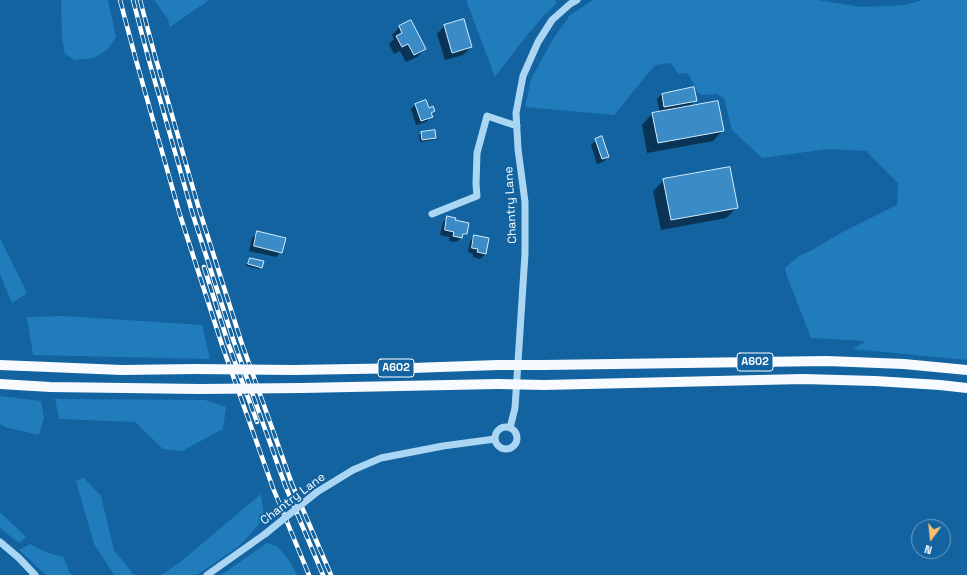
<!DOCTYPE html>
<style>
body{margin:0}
#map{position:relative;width:967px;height:575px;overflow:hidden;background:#12639f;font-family:"Space Grotesk",sans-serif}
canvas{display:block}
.north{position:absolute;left:911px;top:519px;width:40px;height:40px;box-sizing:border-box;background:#12639f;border:1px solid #71a1c5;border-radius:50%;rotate:195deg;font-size:11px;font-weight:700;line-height:16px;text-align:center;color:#fff}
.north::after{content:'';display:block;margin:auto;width:14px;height:18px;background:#ffc16d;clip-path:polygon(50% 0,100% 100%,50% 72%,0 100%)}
</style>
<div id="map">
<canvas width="967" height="575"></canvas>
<div class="north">N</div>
</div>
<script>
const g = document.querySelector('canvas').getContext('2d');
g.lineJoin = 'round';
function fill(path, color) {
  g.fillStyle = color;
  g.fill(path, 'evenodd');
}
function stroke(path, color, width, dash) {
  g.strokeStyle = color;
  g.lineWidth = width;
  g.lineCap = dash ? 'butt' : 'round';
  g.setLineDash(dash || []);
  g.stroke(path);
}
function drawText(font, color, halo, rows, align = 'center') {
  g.font = font + ' "Space Grotesk",sans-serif';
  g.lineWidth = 4;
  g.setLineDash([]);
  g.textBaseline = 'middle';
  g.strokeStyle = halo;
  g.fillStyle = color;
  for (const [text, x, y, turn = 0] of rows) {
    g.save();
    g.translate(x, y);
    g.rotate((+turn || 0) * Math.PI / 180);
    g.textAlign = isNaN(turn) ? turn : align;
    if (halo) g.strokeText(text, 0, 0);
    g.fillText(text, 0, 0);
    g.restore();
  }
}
fill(new Path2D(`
 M61,0H108L116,37L108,49L94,58L75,60L65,54L62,37Z
 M154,0H209L170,27L168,19Z
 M466,0H555L557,3L544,15L524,39L495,77Z
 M593,0H818L861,7L905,5L923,0H967V360L853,349L866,341L811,338L787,276L785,268L799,256L814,249L839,234L897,205L898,183L866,151L828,149L762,158L732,130L724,98L717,94L703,95L698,93L688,73L678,74L671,63L655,65L614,115L525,107L531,79L553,39L570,15Z
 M0,238L27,293L12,303L0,274Z
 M64,316L202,325L210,359L33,355L27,317Z
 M0,396L41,401L44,418L39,435L8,428L0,424Z
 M55,399L205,400L226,407L223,429L182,451L163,449L135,422L59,419Z
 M84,478L101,496L114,550L134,575H114L94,544L76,481Z
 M261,494L264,516L255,529L239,546L197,575H161L179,563Z
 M0,512L26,537L19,543L0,528Z
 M267,543L277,546L291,563L297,575H221Z
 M30,544L45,552L63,557L70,573L73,575H46L19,550Z`), '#217cbc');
fill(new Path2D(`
 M444,26L471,47L463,55L445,60L437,34Z
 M400,27L425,49L417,57L406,62L400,51L394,54L389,44L394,39L392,35Z
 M662,94L696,100L689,107L723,130L713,141L647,153L642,125L652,114L660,113L657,99Z
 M416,104L434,111L430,114L431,117L426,122L416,125L411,109Z
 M434,131L435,138L433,140L420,142L419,135L421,133Z
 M596,140L608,157L603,162L597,164L591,145Z
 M664,180L737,207L726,218L661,230L653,191Z
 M448,217L466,234L456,242L449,241V237L440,235L443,222Z
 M258,233L281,252L276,257L249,251L252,238Z
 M475,236L485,254L480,259L473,257V254L468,252L470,241Z
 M250,259L261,267L259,269L246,266L248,261Z`), '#0007');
const building = new Path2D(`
 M464,19L472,47L452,53L444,25Z
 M411,20L426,49L414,55L408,44L402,47L396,36L402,33L399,26Z
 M694,87L697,101L664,107L662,94Z
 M426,100L429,108L433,106L435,111L431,113L433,117L421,121L415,104Z
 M718,101L724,131L658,143L652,113Z
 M435,130L436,138L422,140L421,132Z
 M602,136L609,157L602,159L595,139Z
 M730,167L738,208L671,220L663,179Z
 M447,216L456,218L455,220L469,223L467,234H463L462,238L453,236L454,232L445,230Z
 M257,231L286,238L282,253L254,246Z
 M474,235L489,238L486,254L477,252L478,249L472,248Z
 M250,258L264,261L262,268L248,264Z`);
fill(building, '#3b8cc6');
stroke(building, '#d2ecfe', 1);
stroke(new Path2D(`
 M432,214L477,196L476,184L477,153L487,116L517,126
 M495 438a11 11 0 1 1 22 0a11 11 0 1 1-22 0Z
 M510,428L515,408L525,254V202L518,149L516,113L523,76L538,42L552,20L570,4L577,0
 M317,492L353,470L381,458L443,446L495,439
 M0,542L19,558L35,575
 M207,575L265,534`), '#aad6f4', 7);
stroke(new Path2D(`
 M0,365L122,370L195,369
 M543,365L827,361L904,364L967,370
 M294,370L412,368L498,365
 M0,384L50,387L200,389
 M544,385L803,379L875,381L940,385L967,388
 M301,388L498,384`), '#f7fbff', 10);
const rail = new Path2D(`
 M120,0L136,60L180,215L222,345L273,488L309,575
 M133,0L148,57L192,212L234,342L285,485L323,575
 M140,0L155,56L199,209L241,341L292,484L331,575
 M204,267L228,343L257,422`);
stroke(rail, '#fff', 4.5);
stroke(rail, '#12639f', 3, [9]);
stroke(new Path2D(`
 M265,534L317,492`), '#aad6f4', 7);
stroke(new Path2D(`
 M498,365H543
 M195,369L294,370
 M498,384L544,385
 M200,389L301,388`), '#f7fbff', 10);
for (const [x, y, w] of [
 [755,362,36],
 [396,368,36]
]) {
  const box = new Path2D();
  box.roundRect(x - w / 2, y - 9, w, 18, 3);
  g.fillStyle = '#12639f';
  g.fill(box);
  stroke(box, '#fff', 1);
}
drawText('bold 11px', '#fff', null, [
 ["A602",755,362],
 ["A602",396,368]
]);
drawText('12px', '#fff', '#12639f', [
 ["Chantry Lane",511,205,-93],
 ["Chantry Lane",293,499,-37]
]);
</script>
